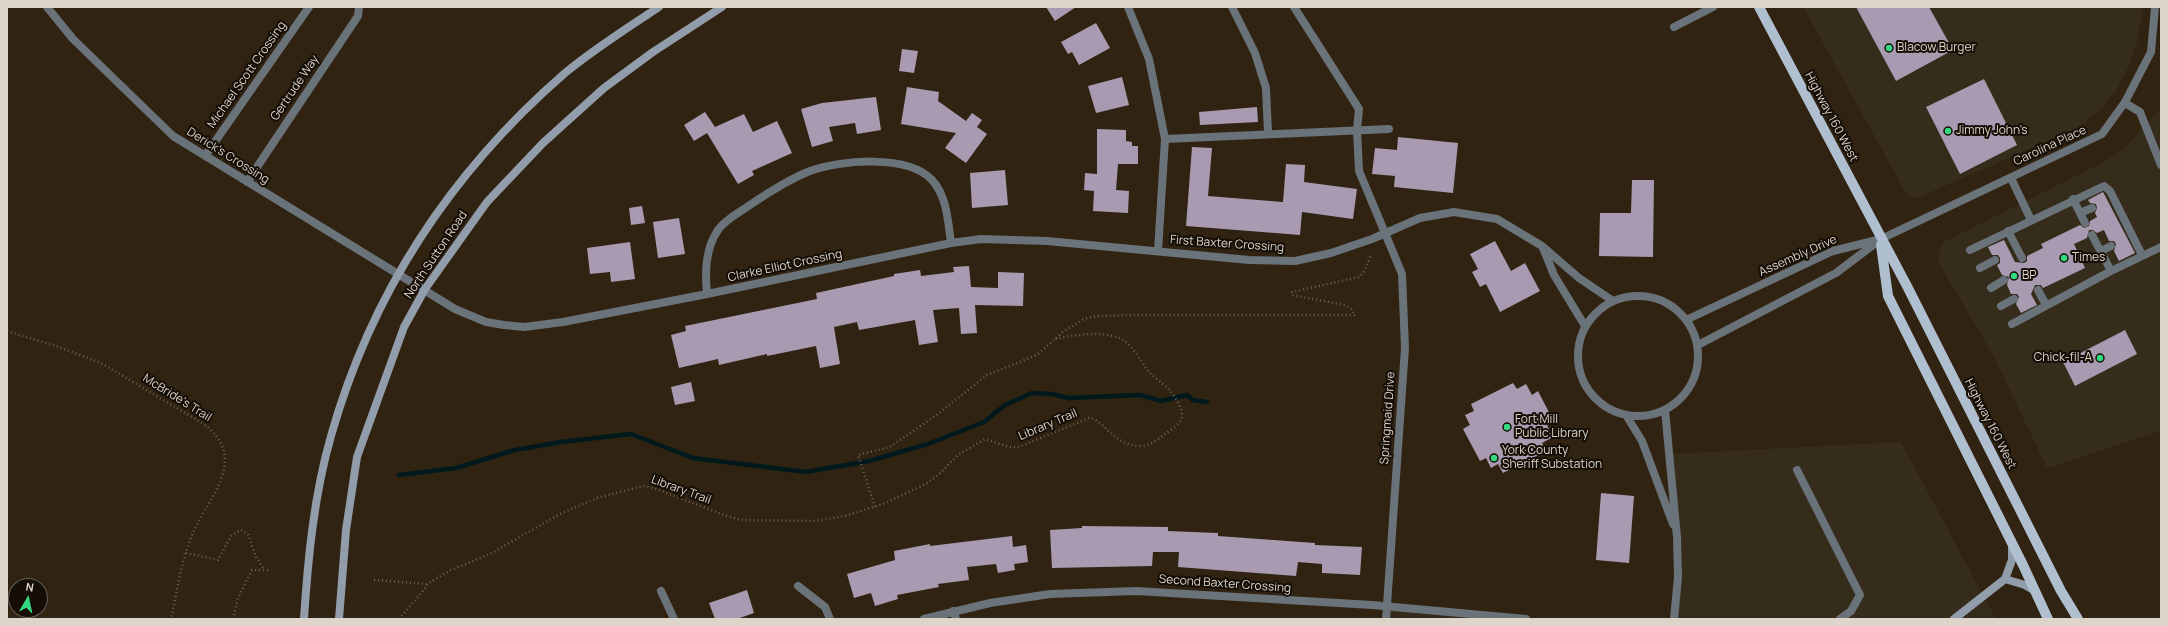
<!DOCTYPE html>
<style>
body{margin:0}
#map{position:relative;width:2168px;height:626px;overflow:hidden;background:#312311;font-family:Manrope,sans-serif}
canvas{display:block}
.frame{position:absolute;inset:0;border:8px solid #ded5ca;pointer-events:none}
.north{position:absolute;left:8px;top:578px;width:40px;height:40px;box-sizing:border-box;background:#140e07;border:1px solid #655e55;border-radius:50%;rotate:9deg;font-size:11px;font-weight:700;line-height:16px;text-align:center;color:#ded5ca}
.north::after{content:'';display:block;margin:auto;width:14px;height:18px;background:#33d881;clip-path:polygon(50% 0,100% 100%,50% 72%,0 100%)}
</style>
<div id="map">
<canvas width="2168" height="626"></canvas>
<div class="frame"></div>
<div class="north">N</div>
</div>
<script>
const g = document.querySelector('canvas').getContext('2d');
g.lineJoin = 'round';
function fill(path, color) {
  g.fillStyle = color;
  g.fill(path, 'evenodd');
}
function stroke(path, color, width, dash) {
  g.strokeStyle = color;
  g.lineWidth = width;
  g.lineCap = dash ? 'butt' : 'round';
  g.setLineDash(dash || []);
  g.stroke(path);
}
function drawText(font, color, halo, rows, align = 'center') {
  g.font = font + ' Manrope,sans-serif';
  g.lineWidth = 4;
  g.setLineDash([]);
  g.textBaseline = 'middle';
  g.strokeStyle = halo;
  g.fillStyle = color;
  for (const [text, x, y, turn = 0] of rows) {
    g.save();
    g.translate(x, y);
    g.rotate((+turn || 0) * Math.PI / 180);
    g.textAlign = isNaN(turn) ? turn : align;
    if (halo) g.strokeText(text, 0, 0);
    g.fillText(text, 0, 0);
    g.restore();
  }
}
fill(new Path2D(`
 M1803,7H2143L2137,43L2129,66L2116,91L2099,111L2079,127L1915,199L1906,193Z
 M2161,109V431L2047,468L1993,355L1937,260L1942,243L2100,164L2123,149Z
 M1901,442L1996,619H1674L1678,577L1669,454Z
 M1386,607L1526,619H1386Z`), '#352c1c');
stroke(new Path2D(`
 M399,475L456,468L515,450L561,442L631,434L693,458L806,472L869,461L928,444L984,422L1005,405L1032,393L1052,394L1068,398L1140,395L1161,401L1187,395L1193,400L1207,402`), '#00191d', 4.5);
fill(new Path2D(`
 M1046,7H1076L1055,21Z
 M1856,7H1929L1953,50L1896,81Z
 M1096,23L1110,48L1079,65L1072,52L1068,54L1061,42Z
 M902,49L918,51L914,73L899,71Z
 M1122,77L1129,105L1096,113L1088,86Z
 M1984,79L2017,145L1960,174L1926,107Z
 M907,87L939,92L938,101L966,121L972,113L982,120L977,127L987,134L966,163L945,148L956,133L901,124Z
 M876,97L881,130L857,134L855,123L829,127L833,141L812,147L801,109L822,103Z
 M1257,107L1258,122L1200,125L1199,112Z
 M705,112L715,127L744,114L753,132L777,121L792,153L752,171L754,175L738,184L707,133L694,141L684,125Z
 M1097,129L1126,130V141L1132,142V146H1138V164H1118L1116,190L1129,191L1128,213L1093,211L1094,191L1084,190L1085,173L1097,174Z
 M1398,137L1458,143L1453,193L1394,187L1395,176L1372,174L1375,148L1397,150Z
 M1192,147L1212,148L1208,196L1283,202L1286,164L1305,165L1304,182L1357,189L1353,219L1302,212L1300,235L1186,226Z
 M1005,170L1008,205L972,208L970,173Z
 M1632,180H1654L1653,257L1599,256L1600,213H1631Z
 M2103,192L2135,253L2119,261L2114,251L2116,244L2114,241H2109L2104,230L2097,233L2093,230H2089L2087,238L2074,244L2085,268L2043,288L2041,285H2035L2031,294L2037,305L2021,313L2016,304L2019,297L2017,294H2011L2007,285L2009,277L2002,275L1997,265L2000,263V258L1998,255H1992L1988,247L2004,240L2015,262L2024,263L2027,261V256L2043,248L2041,244L2080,225L2084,228L2089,226L2090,221L2097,217L2095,213L2097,208L2096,204L2090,203L2088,200Z
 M642,206L645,223L631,225L629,208Z
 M679,218L685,254L658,258L653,222Z
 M1495,241L1511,271L1525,263L1540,291L1500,312L1486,284L1480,287L1472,272L1478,269L1470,254Z
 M630,242L635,279L611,282L610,272L590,274L587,248Z
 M969,266L971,287L998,288V272L1024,273L1023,306L975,305L977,333L961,334L959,308L933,310L938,342L919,345L915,320L859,330L857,322L834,327L840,364L820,368L816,346L767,356V354L719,365L718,359L679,368L671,335L686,331L685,326L817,299L816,293L894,276V274L920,270L921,276L954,272L953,267Z
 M2125,330L2137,354L2075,386L2063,362Z
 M691,382L695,401L675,405L671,387Z
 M1513,383L1517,389L1526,384L1532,395L1538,391L1553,420L1546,423L1553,437L1542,443L1546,451L1503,473L1498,464L1491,468L1486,458L1480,461L1463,429L1470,425L1465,415L1474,411L1471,404Z
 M1601,493L1634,496L1629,563L1596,560Z
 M1082,526L1168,527V531L1218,533V536L1315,543V545L1362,547L1360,575L1322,573V564L1298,562L1296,576L1178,567L1179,552H1153L1152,566L1052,568L1050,530L1082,528Z
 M1012,536L1013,547L1026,545L1028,562L1014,564L1015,570L998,573L996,564L967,567L969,580L938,584L939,587L897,595L898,599L875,606L871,593L854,598L847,574L895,560L894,551L930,544V546Z
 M747,590L754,613L737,619H715L709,603Z`), '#a89ab1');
stroke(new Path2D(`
 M7,331L59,347L101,363L202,423C251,458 209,496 192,535C181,562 177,591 171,619
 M875,507L858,455L890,447L935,416L987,375L1037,355L1064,331L1084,319L1097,316L1136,315H1355L1351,309L1345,305L1297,296L1292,295V292L1359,277L1364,272L1371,255
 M186,553L218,560L231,536L241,530L248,534L256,557L264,569
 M374,580L427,584L451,570L490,554L560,514L597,498L643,486L656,489L724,515L741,520L815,521L845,516L883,504L926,484L938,475L958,455L985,439L1009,447H1019L1089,418C1104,419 1113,446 1141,446C1150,446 1158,439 1165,434C1171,430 1183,423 1182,414C1182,408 1175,397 1171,392C1166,385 1157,380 1151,374C1141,364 1134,345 1121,339C1103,330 1074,335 1055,339
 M233,619L238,598L252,570H269
 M399,619L428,585`), '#6d6152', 2.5, [1, 3]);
stroke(new Path2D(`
 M1232,7L1255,53L1266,88L1268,133
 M1294,7L1359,109L1357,130L1359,171L1385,233
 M1674,27L1713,7
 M2125,103L2140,112L2161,165
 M1165,139L1389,129
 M2011,178L2031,220
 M2073,199L2085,223
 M2080,213L2092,208
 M2008,231L2022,258
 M2092,235L2111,271
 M1970,250L2104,186L2110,191L2142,255
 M2101,251L2111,246
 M1980,268L1995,260
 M1991,288L2004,280
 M2038,290L2046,305
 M2001,306L2014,299
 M2012,324L2111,271L2161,247
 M1797,470L1860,595L1851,611L1840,619
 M661,591L674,619
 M953,611L956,619`), '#6a727a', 8);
stroke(new Path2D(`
 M47,7L73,39L173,136L455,309L486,322L504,325L524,327L563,322L707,294L951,243L981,239L1047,241L1249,260L1295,261L1331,253L1372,239L1420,218L1454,212L1497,219L1542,246L1579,278L1613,301
 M1128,7L1149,59L1165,139L1158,251
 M205,156L309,7
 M247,182L358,16L359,7
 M1385,233L1402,274L1405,348L1386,619
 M1543,248L1554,275L1585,326
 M707,294C705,273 705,249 718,230C725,220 737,214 747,207C766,194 787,180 810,171C840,160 908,154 932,180C947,196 948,222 951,243
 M1578 356a60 60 0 1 1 120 0a60 60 0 1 1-120 0Z
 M1686,320L1833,251L1881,239L2102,134L2125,102L2151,52L2155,7
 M1698,345L1836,273L1877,242
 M1665,410L1677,537L1678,577L1674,619
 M1626,415L1642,441L1673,524
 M798,586L825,607L830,619
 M924,619L990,603L1050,594L1136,591L1372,605L1526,619`), '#6a727a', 8);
stroke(new Path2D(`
 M2005,579L2025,585L2035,591
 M304,619C308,558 314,495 331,436C372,291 451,172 565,73C594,49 627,28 659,7
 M339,619L346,530L357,457L404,327L425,289L487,202L543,143L604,88L653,52L722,7
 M1954,619L2005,579L2012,560V545`), '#919dab', 8);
stroke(new Path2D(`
 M1759,7L1908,288L2061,591L2078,619
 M1881,245L1888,296L2023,565L2048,619`), '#afbfd0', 10);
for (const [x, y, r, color] of [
 [1889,48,4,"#33d881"],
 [1948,131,4,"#33d881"],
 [2064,258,4,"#33d881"],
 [2014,276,4,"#33d881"],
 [2100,358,4,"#33d881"],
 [1507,427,4,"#33d881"],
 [1494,458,4,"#33d881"]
]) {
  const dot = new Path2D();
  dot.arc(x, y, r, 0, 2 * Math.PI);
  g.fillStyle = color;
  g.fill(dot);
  stroke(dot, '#140e07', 1.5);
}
drawText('12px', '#ded5ca', '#140e07', [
 ["Blacow Burger",1897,48],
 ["Jimmy John's",1956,131],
 ["Times",2072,258],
 ["BP",2022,276],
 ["Chick-fil-A",2092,358,"right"],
 ["Fort Mill",1515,420],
 ["Public Library",1515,434],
 ["York County",1502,451],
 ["Sheriff Substation",1502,465]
], 'left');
drawText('12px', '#ded5ca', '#140e07', [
 ["Michael Scott Crossing",247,75,-55],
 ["Gertrude Way",295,88,-56],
 ["Highway 160 West",1831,117,62],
 ["Carolina Place",2050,146,-25],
 ["Derick's Crossing",228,156,32],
 ["First Baxter Crossing",1227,244,4],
 ["North Sutton Road",436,255,-56],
 ["Assembly Drive",1798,256,-24],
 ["Clarke Elliot Crossing",785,266,-12],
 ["McBride's Trail",177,398,32],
 ["Springmaid Drive",1388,418,-86],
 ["Highway 160 West",1990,424,63],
 ["Library Trail",1048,425,-23],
 ["Library Trail",681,490,20],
 ["Second Baxter Crossing",1225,584,4]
]);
</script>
